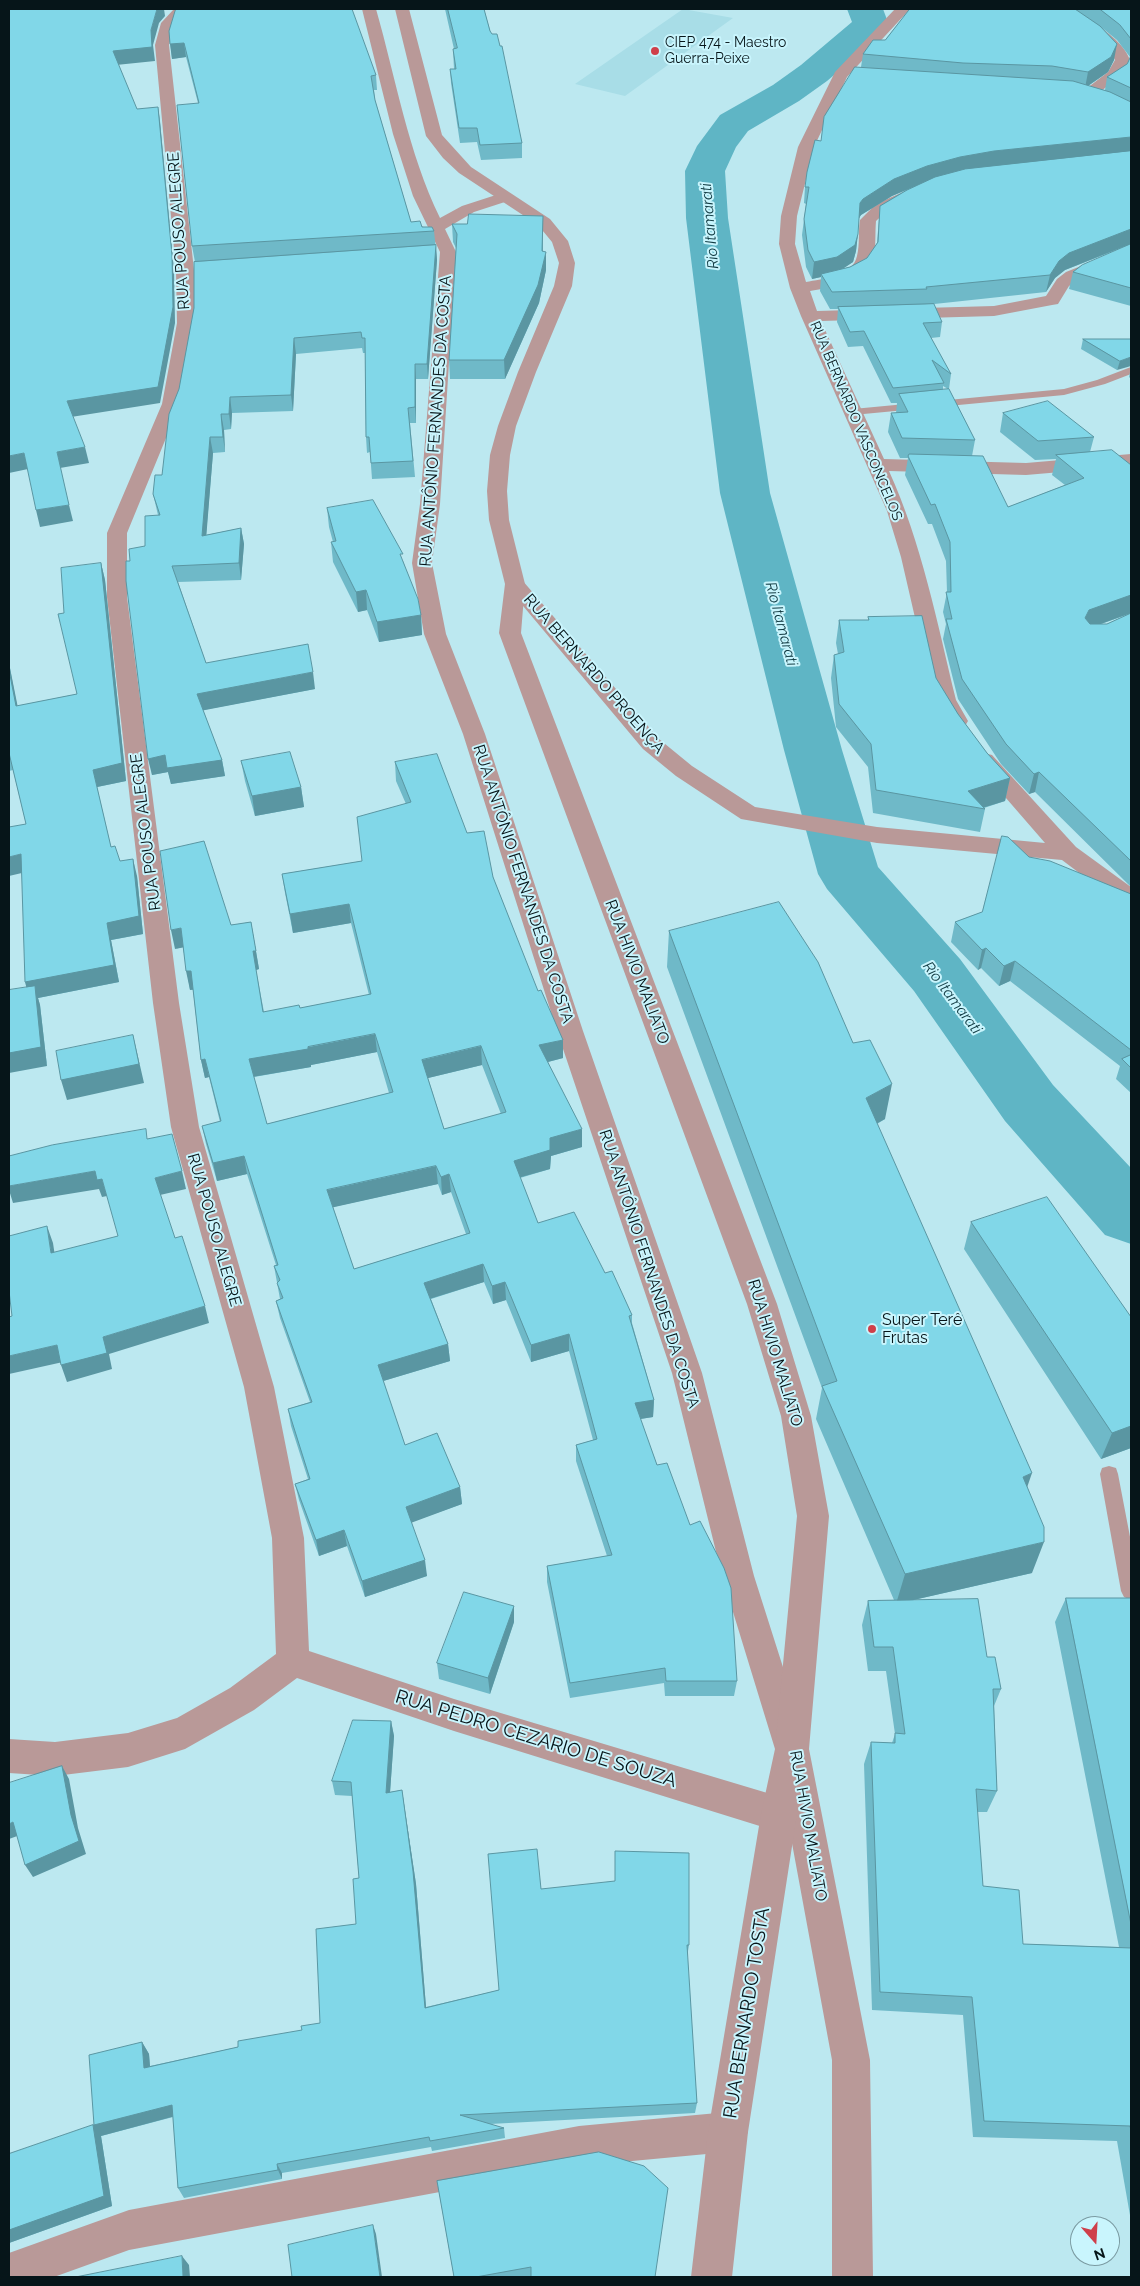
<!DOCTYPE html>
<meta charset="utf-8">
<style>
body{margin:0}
#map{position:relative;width:1140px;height:2286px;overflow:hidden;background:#bce8f0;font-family:Raleway,sans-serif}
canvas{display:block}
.frame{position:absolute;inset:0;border:10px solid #061519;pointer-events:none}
.north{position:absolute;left:1070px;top:2216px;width:50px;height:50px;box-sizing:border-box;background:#c9f5fd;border:1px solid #7b9ba2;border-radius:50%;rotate:161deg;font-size:14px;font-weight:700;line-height:20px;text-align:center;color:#061519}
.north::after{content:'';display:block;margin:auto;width:18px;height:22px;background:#cf3f4a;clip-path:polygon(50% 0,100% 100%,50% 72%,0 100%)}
</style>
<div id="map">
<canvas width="1140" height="2286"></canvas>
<div class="frame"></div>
<div class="north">N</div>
</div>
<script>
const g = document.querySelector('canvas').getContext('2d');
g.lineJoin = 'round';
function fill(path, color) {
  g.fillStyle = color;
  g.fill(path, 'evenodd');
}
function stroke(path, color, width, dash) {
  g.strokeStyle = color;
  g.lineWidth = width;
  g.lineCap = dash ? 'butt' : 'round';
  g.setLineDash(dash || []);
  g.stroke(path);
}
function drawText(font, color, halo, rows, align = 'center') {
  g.font = font + ' Raleway,sans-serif';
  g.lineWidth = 4;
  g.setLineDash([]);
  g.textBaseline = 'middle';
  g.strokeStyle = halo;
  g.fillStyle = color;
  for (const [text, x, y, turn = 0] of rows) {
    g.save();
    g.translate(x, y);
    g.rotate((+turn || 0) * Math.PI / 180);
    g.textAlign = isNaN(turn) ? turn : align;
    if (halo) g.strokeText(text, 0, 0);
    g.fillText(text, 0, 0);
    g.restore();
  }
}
fill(new Path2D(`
 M683,9L733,18L625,96L575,84Z`), '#a8dde7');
fill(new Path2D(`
 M847,9H883L889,25L884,33L827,81L799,101L748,131L736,147L725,171L728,218L770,493L842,750L878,867L960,959L1053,1085L1131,1168V1244L1105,1235L1005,1121L914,991L827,889L818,874L784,750L720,493L686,218L685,171L697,146L720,115L773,85L801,65L852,22Z`), '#5fb5c5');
fill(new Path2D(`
 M1131,367V374L1105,384L1064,395L853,415L847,412L853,409L1064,389L1097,380Z
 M1109,1466L1116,1468L1118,1474L1131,1542V1600L1124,1597L1121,1591L1100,1474L1102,1468Z`), '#b99998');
fill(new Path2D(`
 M174,9H189L175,24L169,45L194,270L195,323L180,404L127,533V597L179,1003L199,1127L274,1387L304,1538L309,1651L454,1699L784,1798L775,1749L722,1576L672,1373L557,1031L463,734L424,634L412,563L420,504L440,252L413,196L393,134L362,9H376C396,79 408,152 440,218L462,206L499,194L505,192L513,197L511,200L474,212L445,229L456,252L440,504L432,563L446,634L485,734L583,1031L702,1373L754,1576L809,1749L870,2060L873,2277H832V2060L789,1827L779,1832L454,1731L297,1678L254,1710L185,1749L128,1767L55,1776L9,1773V1739L55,1742L128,1733L177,1718L230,1688L276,1654L272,1538L244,1387L171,1127L153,1003L107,597V533L162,404L177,323L176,270L155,45L161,23Z
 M895,9H910L847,77L814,147L797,216L795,244L806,282C822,279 853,276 857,256C860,244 858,232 860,220L876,204L912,188L920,193L918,196L888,210L876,221C875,233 876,245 874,256C868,283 832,287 810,291L817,311L994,306L1046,296L1057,279L1066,272L1131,246V257L1078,280L1069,286L1058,304L1052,305L994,316L821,321L884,459L1026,463L1131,454V466L1026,475L889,471C922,544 937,622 956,700L968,721L965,726L957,728L949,726L934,700L901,557L887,511L801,316L790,288L779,244L781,216L798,147L835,72Z
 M1087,22C1103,26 1125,45 1130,60L1118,78L1092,98L1087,99L1080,95L1082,92L1108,72L1115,60L1109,49L1082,29L1080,26Z
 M515,578L522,580L659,739L692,766L755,807L877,827L1045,843L973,760L976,755L984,753L992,755L1076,847L1131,887V907L1122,905L1062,860L877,843L741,819L676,776L643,749L508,588L505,584L508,580Z
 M728,2112L742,2118L748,2132L742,2146L728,2152L579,2166L129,2250L54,2277H9V2253L129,2210L579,2126Z`), '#b99998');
fill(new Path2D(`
 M395,9H409L442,135L471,167L550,219L568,241L575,263L572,286L536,372L516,426L510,455L507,491L509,520L525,584L521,633L777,1304L811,1416L829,1516L809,1749L797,1814L748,2132L732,2277H691L708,2132L761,1814L775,1749L797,1516L781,1416L747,1304L499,633L505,584L489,520L487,491L490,455L498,426L518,372L554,286L559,263L552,242L538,225L459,173L443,158L426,136Z`), '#b99998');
fill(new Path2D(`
 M445,9H484L522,143V158L481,160L477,142L460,143L451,83L450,69H454L453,49H454Z
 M910,9H1131V306L1069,289L1073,272L1127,246L1065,270L1055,278L1046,292L925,305L942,322L940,337L931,338L951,374L949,389L975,440L972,456L1008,507L1065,485L1052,475L1056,459L1035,460L1000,432L1003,413L1094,437L1090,452L1131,465V887L1035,792L1029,794L1001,764L958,699L943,639L946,624L943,612L947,592L946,561L932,524H928L905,475L908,458H900L888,432L891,413H896L897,403H891L863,346L848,347L837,322L838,309H830L820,291L821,277L812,279L806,267L802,235L806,204L804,203L805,187L821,141L861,67L863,54L885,40ZM1101,27L1117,40L1130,57L1127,64L1107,77L1105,90L1088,86L1108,72L1114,60ZM906,190L880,206L877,243L867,258L850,267L842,269L853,262L856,251L859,218L861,215L892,196ZM943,386L948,389L943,390ZM1129,614L1107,624H1101Z
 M169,31L376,75L377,90H374L375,100L411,222L434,231L437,260L428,379H416V423H410L415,477L372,479L370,452L367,453L366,437L365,353H363L362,348L296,354L293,411L232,413L231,429L224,430L225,452L213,453L206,535L241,528L244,544L241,580L178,582L206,663L315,689L203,710L222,760L225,776L171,784L168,772L152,775L130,561L145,546L158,515L153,494L162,475L179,389L194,308L195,262L192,246L198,103L186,57L172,59Z
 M543,216V252L546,270L539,303L505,379H450L449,360L456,248L453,242L452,224H467Z
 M1083,339H1131L1117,370L1081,349Z
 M1131,367V379L1129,377Z
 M327,508L403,561L421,615L422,635L379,642L367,610L358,612L333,562L331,542H333L329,527Z
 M101,563L105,580L126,781L97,787L111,847L120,861L137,876L143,934L111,940L119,982L38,998L40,1005L47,1066L26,987L22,873L26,824L13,770L9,771V663L17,706L77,694L64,613Z
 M868,617L936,678L958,714L987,753L1010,778L1005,801L984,808L985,809L980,832L873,813L868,767L836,727L831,678L834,655L838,654L836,643L839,620H868Z
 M241,761L301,787L304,807L255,816L245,781Z
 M395,762L467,833L493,877L563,1058L548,1062L582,1147L551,1156L550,1169L520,1178L538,1223L605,1273L632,1315V1323L654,1400L653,1417L640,1419L657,1465L737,1681L734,1696H665L664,1683L570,1698L547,1582V1566L607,1556L576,1461V1445L593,1440L569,1351L531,1362L506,1300L493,1304L484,1282L431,1299L448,1344L450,1361L383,1381L405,1445L460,1487L462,1504L411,1522L427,1576L365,1597L347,1546L319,1556L299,1500L295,1484L308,1479L291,1426L288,1409L310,1402L280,1318L276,1301L280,1299L274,1266L276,1265L247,1174L217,1181L206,1144L202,1126L220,1122L209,1077L205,1078L201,1060L193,990H190L183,947L175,949L231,925L251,922L259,969L256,970L264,1012L300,1008L369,995L351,923L293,933L285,893L282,874L362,861L406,804L396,781ZM377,1052L389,1093L267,1124L254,1077L311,1067V1065ZM482,1065L501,1114L444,1129L428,1078ZM438,1184L442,1195L451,1192L466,1234L354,1269L333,1207Z
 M1029,857L1131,894V1093L1116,1079L1120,1066L1010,981L999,986L981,968L978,970L951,942L955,922L982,912Z
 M669,931L885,1119L877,1124L1027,1487L1032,1573L913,1600L987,1657L1001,1689L994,1706L997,1791L987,1812H977L983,1886L1023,1944L1119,1947L1055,1622L1066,1598H1131V2221L1117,2141L973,2137L963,2015L872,2010L864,1764L871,1742L892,1743L895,1734L886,1671H868L862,1625L868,1601L894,1600L816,1419L822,1388L667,967Z
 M971,1222L1131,1317V1448L1101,1459L964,1249Z
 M514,1606V1622L490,1694L439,1679L437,1663Z
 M391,1721L394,1736L390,1792L402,1790L404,1804L416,1884L426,2007L499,1990L541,1889L689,1945L687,1957L697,2103L695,2113L490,2124L504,2128L505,2138L432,2151L431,2147L282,2173V2179L184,2198L178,2188L173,2117L101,2136L112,2206L9,2243V2154L93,2125L142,2042L149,2054L150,2066L238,2047L302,2030L320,2023L356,1924L359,1878L352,1796L335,1795L332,1781Z
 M437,2181L655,2277H454Z`), '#6fb9c8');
fill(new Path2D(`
 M157,9H164L165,16L159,23L153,45L155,61L116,65L113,51L151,30Z
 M184,43L186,57L172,59L170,44Z
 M1117,44L1114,60L1108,72L1085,88L1088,72Z
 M158,107L160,121L174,270L175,323L160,403L71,417L67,401Z
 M1131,137V151L925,182L892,196L861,215L858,220L860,203L863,199L894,179L927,166L960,157L994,151Z
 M543,216L542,267L546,252V270L539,303L505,379L504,360Z
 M1131,229V240L1130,244L1065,270L1055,278L1046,292L1050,275L1059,261L1069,253Z
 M858,234L856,251L853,262L835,274H821V277L812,279L814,262Z
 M436,245L437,260L428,379L427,364Z
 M294,338L296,354L293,411L291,395Z
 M1131,357V366L1117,370L1120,361Z
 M415,364L416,379V423L415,407Z
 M230,397L232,413L231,429L229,414Z
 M221,414L224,430L225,452L223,437Z
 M210,437L213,453L205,552L202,536Z
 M85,447L89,463L60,468L57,452Z
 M24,453L28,469L9,473V456Z
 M69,505L73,521L40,527L36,510Z
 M241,528L244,544L241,580L239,563Z
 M101,563L105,580L126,781L97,787L93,770Z
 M366,590L367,610L358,612L356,592Z
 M1131,595V613L1084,630L1085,618L1089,610Z
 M421,615L422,635L379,642L377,622Z
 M9,663L21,723L16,706L9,670Z
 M313,672L315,689L200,711L197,694Z
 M165,755L222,760L225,776L171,784L168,772L152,775L148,759Z
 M1039,772L1035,792L1029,794L1034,774Z
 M1010,778L1005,801L982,808L968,791Z
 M301,787L304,807L255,816L252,796Z
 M21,854L26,872L9,876V857Z
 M133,859L137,876L143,934L111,940L119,982L38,998L40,1005L47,1066L9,1073V1053L30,1000L25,982L107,923Z
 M349,904L351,923L293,933L290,914Z
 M251,922L259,969L256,970L253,951Z
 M181,928L185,947L175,949L171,930Z
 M986,948L981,968L978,970L982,950Z
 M1015,961L1010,981L999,986L1004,966Z
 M186,971H191L195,989L190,990Z
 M375,1034L377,1052L311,1065V1067L252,1077L249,1059Z
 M133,1035L144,1083L67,1100L61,1080Z
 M563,1040V1058L540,1064L539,1045Z
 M481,1046L482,1065L424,1079L422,1060Z
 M205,1059L209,1077L205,1078L201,1060Z
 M892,1084L885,1119L859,1133L866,1098Z
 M582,1129V1147L551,1156L550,1169L514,1179V1161L550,1138Z
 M244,1156L247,1174L217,1181L213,1163Z
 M436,1166L438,1184L330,1208L327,1190Z
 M95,1171L102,1179L107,1196L102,1197L99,1189L13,1203L9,1190V1186Z
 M182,1171L186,1189L160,1195L155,1178Z
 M449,1174L451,1192L442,1195L441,1177Z
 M47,1226L53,1243L57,1270L51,1253Z
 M483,1264L484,1282L426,1300L424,1283Z
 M505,1282L506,1300L493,1304L492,1286Z
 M205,1306L209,1323L109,1354L112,1369L67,1382L61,1365L103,1337Z
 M569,1334V1351L531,1362V1345Z
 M448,1344L450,1361L380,1382L378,1365Z
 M57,1345L63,1362L9,1374V1356Z
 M654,1400L653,1417L634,1420L635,1403Z
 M1131,1426V1448L1101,1459L1112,1433Z
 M1032,1473L1021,1505L1023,1477Z
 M460,1487L462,1504L408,1524L406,1507Z
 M344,1530L347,1546L319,1556L316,1540Z
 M1044,1542L1032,1573L896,1604L905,1574Z
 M425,1560L427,1576L365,1597L362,1581Z
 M514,1606V1622L490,1694L488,1678Z
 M391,1721L394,1736L389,1807L386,1793Z
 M62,1766L69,1779L78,1828L86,1854L33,1877L25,1865Z
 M402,1790L416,1884L427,2019L425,2008Z
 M13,1822L20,1835L9,1839V1824Z
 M142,2042L149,2054L151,2079L144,2068Z
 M172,2105L179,2115L101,2136L112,2206L9,2243V2230L93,2125Z
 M277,2164L282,2173V2179L278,2170Z
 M373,2225L376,2234L382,2277H380Z
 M182,2256L189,2265L190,2277H183Z`), '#5a96a2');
const building = new Path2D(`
 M9,9H157L151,30L152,47L113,51L137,109L158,107L172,255L173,307L158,387L67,401L85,447L57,452L69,505L36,510L24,453L9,456Z
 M177,9H352L376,75L371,76L375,100L411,222L420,221L422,227H432L434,231L192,246L177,105L199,103L184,43L170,44L169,31L175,11Z
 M448,9H484L490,31L492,34H497L500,46H502L522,143L480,145L477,128H459L450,69H456L453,49L457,48Z
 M910,9H1075L1100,26L1117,44L1111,57L1088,72L1052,66L963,63L863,54L873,40H885Z
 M1100,9H1131V39L1120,25Z
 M1131,56V88L1107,77L1127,64Z
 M855,67L1073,81L1110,92L1131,102V137L994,151L960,157L927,166L894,179L863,199L860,203L858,234L855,245L837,257L814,262L808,250L804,219L809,187H805L807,172L815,140L821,141L824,117Z
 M1131,151V229L1069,253L1059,261L1050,275L926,287L927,289L832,292L821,274L850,267L867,258L878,242L880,206L907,190L935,177L965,169Z
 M469,214L543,216L542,251L546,252L538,285L504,360H449L457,234L452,224H467Z
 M1131,244V288L1073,272L1082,265Z
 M436,245L427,364H415V407L408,408L413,461L371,463L369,437H366L365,338H362L361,332L294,338L291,395L230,397L229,414H221L223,437H210L202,536L241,528L239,563L172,566L206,663L308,644L313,672L197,694L222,760L167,768L165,755L148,759L126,581V561H130L129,549L145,546V516L160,515L153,494L155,475H162L169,414L179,389L194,308V262Z
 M934,304L942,322L923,323L951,374L932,360L944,383L893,388L864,331L850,332L838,307Z
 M1083,339H1131V357L1120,361Z
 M949,389L975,440L902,438L891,413L908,412L899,394Z
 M1048,401L1094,437L1038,441L1003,413Z
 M1112,450L1131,465V595L1089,610L1085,618L1090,624H1107L1131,613V861L1039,772L1034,774L1006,744L962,679L946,619H952L946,592H951L950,542L935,504L931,505L908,456L909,454L983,456L1008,507L1084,478L1056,455Z
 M373,500L403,554H400L418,599L421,615L377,622L366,590L356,592L331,542L336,541L327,508Z
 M101,563L122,763L93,770L111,847L115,846L120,861L133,859L139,916L107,923L114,965L25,982L21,854L9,857V827L26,824L9,753V670L16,706L77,694L58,614L64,613L61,568Z
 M922,616L936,678L958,714L987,753L1010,778L968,791L985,809L876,790L871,744L839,704L834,655L844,652L839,620H869L868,617Z
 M290,752L301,787L252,796L241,761Z
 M437,754L467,833L484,831L493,877L538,991L541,990L563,1040L539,1045L582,1129L550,1138V1150L514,1161L538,1223L574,1212L605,1273L612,1271L632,1315L629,1316L654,1400L635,1403L657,1465L667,1463L690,1525L700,1521L724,1568L731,1588L737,1681H666L665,1668L570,1683L547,1566L612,1555L576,1445L597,1439L569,1334L531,1345L505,1282L492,1286L483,1264L424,1283L448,1344L378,1365L405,1445L437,1433L460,1487L406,1507L425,1560L362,1581L344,1530L316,1540L295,1484L310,1479L288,1409L312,1402L276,1301L283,1298L277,1283L280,1280L274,1266L278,1265L244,1156L213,1163L202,1126L221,1121L205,1059L201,1060L191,971H186L181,928L171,930L160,851L204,841L231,925L251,922L256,951H253L263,1012L299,1005L300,1008L371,994L349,904L290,914L282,874L362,861L357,817L411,802L395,762ZM375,1034L393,1092L267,1124L249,1059L308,1049V1047ZM481,1046L506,1112L444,1129L422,1060ZM436,1166L441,1177L449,1174L470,1233L354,1269L327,1190Z
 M1002,836L1008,837L1029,857L1050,861L1131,894V1050L1015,961L1004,966L986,948L982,950L955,922L982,912Z
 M779,902L818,962L853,1043L870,1040L892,1084L866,1098L1032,1473L1023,1477L1044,1527V1542L905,1574L822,1386L837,1381L669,931Z
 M35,986L41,1047L9,1053V990Z
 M133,1035L139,1064L61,1080L56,1051Z
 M1131,1055V1068L1122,1059Z
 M146,1129L147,1139L172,1134L182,1171L155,1178L175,1238L182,1236L205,1306L103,1337L107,1353L61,1365L57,1345L9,1356V1317L12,1316L9,1291V1236L47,1226L51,1253L118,1236L102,1179L97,1180L95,1171L9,1186V1156L52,1145Z
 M1047,1197L1131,1317V1426L1112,1433L971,1222Z
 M464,1592L514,1606L488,1678L437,1663Z
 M1066,1598H1131V1924Z
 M978,1599L987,1657H995L1001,1689H993L997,1791L976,1789L983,1886L1019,1890L1023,1944L1131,1948V2131L1130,2126L984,2121L972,1997L880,1992L871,1742L895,1743V1733L905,1734L893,1647H874L868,1601Z
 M353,1720L391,1721L386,1793L402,1790L413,1871L425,2008L499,1990L488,1854L537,1849L541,1889L615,1881V1851L689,1853V1945H687L697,2103L460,2115L504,2128L430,2141L429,2137L277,2164L278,2170L178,2188L172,2105L94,2125L89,2055L142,2042L144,2068L238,2047V2041L302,2030L301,2026L320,2023L316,1929L356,1924L353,1879L359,1878L351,1782L332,1781Z
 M62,1766L71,1815L79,1841L25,1865L13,1822L9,1824V1783Z
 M93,2125L104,2196L9,2230V2154Z
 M599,2152L644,2166L668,2188L655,2277H531V2267L476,2277H454L437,2181Z
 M373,2225L380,2277H292L288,2245Z
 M182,2256L183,2277H76Z`);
fill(building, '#81d7e8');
stroke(building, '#5a96a2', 1);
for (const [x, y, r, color] of [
 [655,51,5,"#cf3f4a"],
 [872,1329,5,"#cf3f4a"]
]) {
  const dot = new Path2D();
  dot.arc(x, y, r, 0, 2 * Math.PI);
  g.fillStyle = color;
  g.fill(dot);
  stroke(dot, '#c9f5fd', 2);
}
drawText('14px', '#061519', '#c9f5fd', [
 ["CIEP 474 - Maestro",665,43],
 ["Guerra-Peixe",665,59]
], 'left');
drawText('14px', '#061519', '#c9f5fd', [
 ["RUA BERNARDO VASCONCELOS",856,421,67]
]);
drawText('italic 15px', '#113a42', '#c9f5fd', [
 ["Rio Itamarati",710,226,-95],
 ["Rio Itamarati",781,624,75],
 ["Rio Itamarati",952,998,53]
]);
drawText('16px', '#061519', '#c9f5fd', [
 ["RUA POUSO ALEGRE",179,231,-94],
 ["RUA ANTÔNIO FERNANDES DA COSTA",436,421,-86],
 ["RUA BERNARDO PROENÇA",594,674,49],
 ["RUA POUSO ALEGRE",146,832,-97],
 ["RUA ANTÔNIO FERNANDES DA COSTA",523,884,72],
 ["RUA HIVIO MALIATO",637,972,69],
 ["RUA POUSO ALEGRE",214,1230,74],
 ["RUA ANTÔNIO FERNANDES DA COSTA",649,1269,72],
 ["RUA HIVIO MALIATO",775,1353,73],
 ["RUA HIVIO MALIATO",808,1826,80]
]);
drawText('16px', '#061519', '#c9f5fd', [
 ["Super Terê",882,1320],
 ["Frutas",882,1338]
], 'left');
drawText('19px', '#061519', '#c9f5fd', [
 ["RUA PEDRO CEZARIO DE SOUZA",536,1739,17],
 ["RUA BERNARDO TOSTA",747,2013,-81]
]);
</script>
